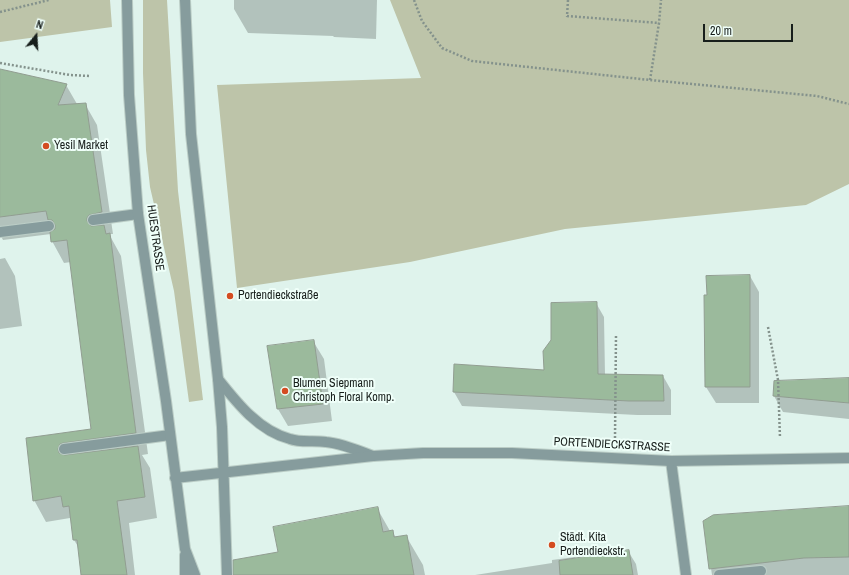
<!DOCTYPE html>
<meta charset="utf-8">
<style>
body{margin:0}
#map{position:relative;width:849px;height:575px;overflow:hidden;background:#dff3ec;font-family:"Archivo Narrow",sans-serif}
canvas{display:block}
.north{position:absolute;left:16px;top:16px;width:40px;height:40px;-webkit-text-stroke:3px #effff9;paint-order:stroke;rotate:18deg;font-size:11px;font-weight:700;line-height:16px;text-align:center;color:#171e1b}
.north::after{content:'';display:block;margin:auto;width:14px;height:18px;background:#171e1b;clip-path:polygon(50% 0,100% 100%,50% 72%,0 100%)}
.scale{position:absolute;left:703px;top:24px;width:90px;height:18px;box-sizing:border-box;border:2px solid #171e1b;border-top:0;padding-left:5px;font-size:12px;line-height:14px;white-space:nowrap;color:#171e1b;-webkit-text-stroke:3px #effff9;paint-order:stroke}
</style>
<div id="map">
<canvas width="849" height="575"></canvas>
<div class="north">N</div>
<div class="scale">20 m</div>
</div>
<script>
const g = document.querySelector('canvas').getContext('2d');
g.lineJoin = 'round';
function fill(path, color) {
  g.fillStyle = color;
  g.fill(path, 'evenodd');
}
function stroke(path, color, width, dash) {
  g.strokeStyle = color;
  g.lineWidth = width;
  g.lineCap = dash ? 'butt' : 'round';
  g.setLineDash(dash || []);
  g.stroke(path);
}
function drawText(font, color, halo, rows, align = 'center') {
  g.font = font + ' "Archivo Narrow",sans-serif';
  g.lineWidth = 4;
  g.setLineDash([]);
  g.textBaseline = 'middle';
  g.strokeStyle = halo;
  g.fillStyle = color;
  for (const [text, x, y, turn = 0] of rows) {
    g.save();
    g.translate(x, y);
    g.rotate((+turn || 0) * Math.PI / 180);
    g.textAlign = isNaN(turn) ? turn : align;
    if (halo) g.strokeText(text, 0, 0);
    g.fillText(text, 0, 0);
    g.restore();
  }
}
fill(new Path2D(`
 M0,0H110L112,27L0,42Z
 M143,0H167L178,191L203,400L189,402L174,291L150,187L146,150L143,73Z
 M390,0H849V184L806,205L565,229L410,262L237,288L217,85L421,78Z`), '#bdc4a9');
fill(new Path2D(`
 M234,0H377L376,39L334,37L333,36L248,33L234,9Z
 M0,70L66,85L77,104H85L97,125L113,234H109L121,256L148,454L142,455L150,468L157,518L129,523L135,575H82L79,548L74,540L72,520L70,518L46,522L34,500L27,439L93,430L71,262L64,263L52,241L51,234L3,240L0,234Z
 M5,258L15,276L22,326L0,329V259Z
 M750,276L759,292V403H716L706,387L705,296Z
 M596,303L604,317L605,375L663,376L671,390V415H637L462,406L454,392L545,371Z
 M313,341L324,359L332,421L288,426L278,409Z
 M849,379V419L783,412L774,396Z
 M849,507V575H712L704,522Z
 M377,508L390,531H392L396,538L406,536L423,565L425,575H261L279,553Z
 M628,551L636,564L638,575H475L552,563V560L575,557L577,559Z`), '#0003');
const building = new Path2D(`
 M0,69L67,84L58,105L86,103L102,212L89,215L87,218V221L91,226L104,225L106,234L110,233L136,433L63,443L60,444L58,449L59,453L65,455L138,446L145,497L117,501L127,575H81L77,540H73L69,506L63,507L61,496L33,501L26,438L91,429L67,240L51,242L50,232L55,229V225L52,220H48L46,211L0,217Z
 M750,275V387H705L704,295H707L706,276Z
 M597,302L598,374L663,375L664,401H629L453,392L454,364L544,370L543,351L551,340V303Z
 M314,340L323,404L277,409L267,346Z
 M849,378V403L773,396L774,381Z
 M849,506V557L804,558L709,569L703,521L713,515Z
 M378,507L383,532L393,530L394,537L407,535L414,575H233V560L278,552L273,527Z
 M629,550L633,575H560L559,561Z`);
fill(building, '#9bba9c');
stroke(building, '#919d91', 1);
const service = new Path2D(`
 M93,220L138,214
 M0,232L49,226
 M64,449L170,435
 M719,575L761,571`);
const minor = new Path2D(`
 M218,379C237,403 259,431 290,439C301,443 314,440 326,442C340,443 360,451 373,456
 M671,461L686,575`);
const tertiary = new Path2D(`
 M127,0L129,95L138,214L166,401L185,549L195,575
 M185,0L191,134L218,379L222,427L227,575
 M175,478L373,456L423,453H512L671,461L849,458
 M185,575V555`);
stroke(service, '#bbcdc6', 12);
stroke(minor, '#bbcdc6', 12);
stroke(tertiary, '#bbcdc6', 12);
stroke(new Path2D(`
 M414,0L422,21L442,48L472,61L650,80L817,96L849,104
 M568,0L567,16L659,23
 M0,12L49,0
 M0,63L70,75L90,76
 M650,80L659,23L661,0
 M768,327L778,380L780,438
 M615,438L616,335`), '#84928c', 2.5, [2, 2]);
stroke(service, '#869c9d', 10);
stroke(minor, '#869c9d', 10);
stroke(tertiary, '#869c9d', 10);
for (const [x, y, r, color] of [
 [46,146,4,"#d44c21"],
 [230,296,4,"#d44c21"],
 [285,391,4,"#d44c21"],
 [552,545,4,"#d44c21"]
]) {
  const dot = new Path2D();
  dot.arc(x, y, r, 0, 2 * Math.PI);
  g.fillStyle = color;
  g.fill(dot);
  stroke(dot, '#effff9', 1.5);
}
drawText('12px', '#171e1b', '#effff9', [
 ["Yesil Market",54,146],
 ["Portendieckstraße",238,296],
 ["Blumen Siepmann",293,384],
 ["Christoph Floral Komp.",293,398],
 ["Städt. Kita",560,538],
 ["Portendieckstr.",560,552]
], 'left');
drawText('12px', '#171e1b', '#effff9', [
 ["HUESTRASSE",155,238,82],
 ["PORTENDIECKSTRASSE",612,445,3]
]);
</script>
